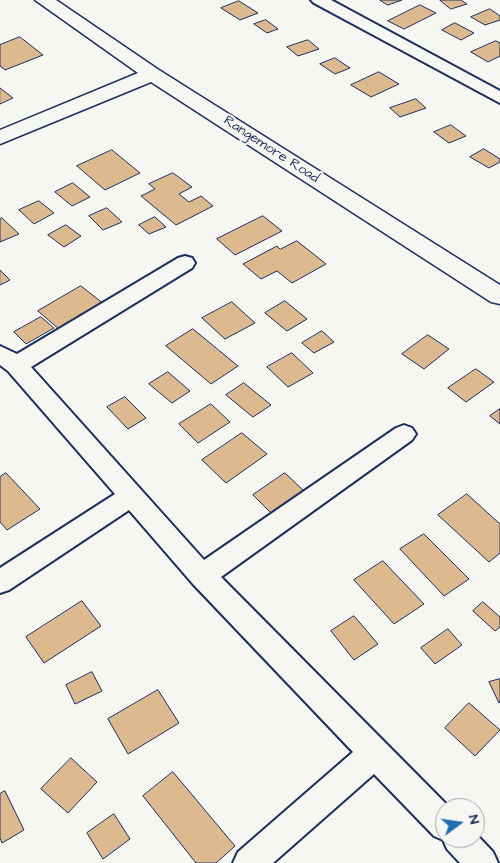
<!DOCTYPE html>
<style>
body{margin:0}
#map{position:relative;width:500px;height:863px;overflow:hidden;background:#f6f6f2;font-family:"Architects Daughter",sans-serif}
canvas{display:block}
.north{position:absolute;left:435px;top:798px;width:50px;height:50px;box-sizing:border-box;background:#f6f6f2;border:1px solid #9ea6b7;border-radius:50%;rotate:76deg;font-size:14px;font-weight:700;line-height:20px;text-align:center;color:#1b2f5e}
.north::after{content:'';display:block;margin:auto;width:18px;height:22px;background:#1f6fb2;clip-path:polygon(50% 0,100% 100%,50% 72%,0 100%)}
</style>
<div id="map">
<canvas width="500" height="863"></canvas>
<div class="north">N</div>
</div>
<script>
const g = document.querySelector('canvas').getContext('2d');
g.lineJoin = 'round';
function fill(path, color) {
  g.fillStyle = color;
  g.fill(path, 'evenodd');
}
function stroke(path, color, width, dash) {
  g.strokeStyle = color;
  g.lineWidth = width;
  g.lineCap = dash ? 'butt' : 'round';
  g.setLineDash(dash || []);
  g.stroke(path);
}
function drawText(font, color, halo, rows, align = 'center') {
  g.font = font + ' "Architects Daughter",sans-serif';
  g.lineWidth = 4;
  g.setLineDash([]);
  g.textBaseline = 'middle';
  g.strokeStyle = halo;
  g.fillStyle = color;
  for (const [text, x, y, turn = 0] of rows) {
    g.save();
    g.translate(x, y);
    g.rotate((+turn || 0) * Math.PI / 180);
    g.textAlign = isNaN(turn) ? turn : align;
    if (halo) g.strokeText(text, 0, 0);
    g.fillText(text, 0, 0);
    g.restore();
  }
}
const building = new Path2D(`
 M380,0H402L388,5Z
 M440,0H461L467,4L451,9Z
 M239,1L258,13L240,20L221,8Z
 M420,5L436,13L404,29L388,21Z
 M490,9L500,16V20L485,25L471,17Z
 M266,20L278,29L267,33L254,24Z
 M455,23L474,33L461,40L442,30Z
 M20,37L43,55L5,70L0,66V45Z
 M308,40L319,49L298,56L287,47Z
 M496,41L500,43V56L488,62L471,52Z
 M335,58L350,68L335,74L320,64Z
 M379,72L399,84L371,97L351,85Z
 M0,88L13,98L0,104Z
 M416,99L426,108L400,117L390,108Z
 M451,125L466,136L449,143L434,132Z
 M484,149L500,159V162L489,168L470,157Z
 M112,150L140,173L105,190L77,166Z
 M173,173L192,187L179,194L189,202L201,196L213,206L176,225L141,196L155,189L149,184Z
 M73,183L90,197L72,206L55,192Z
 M39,201L54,213L34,224L19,210Z
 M107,208L122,222L103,230L89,216Z
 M263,216L282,231L235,255L217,239Z
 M155,217L166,227L149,234L139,225Z
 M2,218L19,234L0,242V219Z
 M66,225L81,236L64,247L48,235Z
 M297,241L326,264L292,283L277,271L261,279L243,264L277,246L280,249Z
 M0,270L10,280L0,285Z
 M81,286L104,304L60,330L38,311Z
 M285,301L307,319L287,331L265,313Z
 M232,302L255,323L225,339L202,318Z
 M41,317L54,328L26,344L14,332Z
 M193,329L238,366L211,384L166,346Z
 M322,331L334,342L314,353L302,343Z
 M428,335L449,349L424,369L402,354Z
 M292,353L313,373L288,387L267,367Z
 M476,369L494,382L466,402L448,388Z
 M168,372L190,391L172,403L149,384Z
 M244,383L271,405L253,417L226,395Z
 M125,397L146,418L128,429L107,407Z
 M211,404L230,422L198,443L179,424Z
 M500,409V424L490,416Z
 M242,433L267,454L226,483L202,460Z
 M6,473L40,509L7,530L0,522V477Z
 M285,473L305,492L273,515L253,495Z
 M467,494L500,524V553L489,562L438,515Z
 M424,534L469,579L444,596L400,549Z
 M383,561L424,604L394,624L354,580Z
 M82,601L101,626L44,663L26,637Z
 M483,602L500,617V627L495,631L473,611Z
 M354,616L378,644L354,660L331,631Z
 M448,629L462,645L435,664L421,648Z
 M92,672L102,691L75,704L66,685Z
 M500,679V702L499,703L489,682Z
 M158,690L179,723L128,754L108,719Z
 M469,703L500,730L475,756L445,728Z
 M71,758L97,782L68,813L41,789Z
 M173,772L235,846L216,863H196L143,796Z
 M5,791L24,830L2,843L0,838V794Z
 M114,814L130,839L103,859L87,833Z`);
fill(building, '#ddb98f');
stroke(building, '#1b2f5e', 1);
const street = new Path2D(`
 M311,0H331L500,91V103L314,3Z
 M185,256L192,258L195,263L192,268L31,367L204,560L396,428L404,425L412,428L416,434L412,440L221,577L450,808H445V838H475V833L493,852L498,863H460L447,849L443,840L434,836L374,774L273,863H233L238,852L353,752L193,584L129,510L9,590L0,593V568L115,494L8,371L0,365V346L17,354L178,258Z`);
const secondary = new Path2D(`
 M35,0H56L159,70L500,285V304L491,302L151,82L0,144V130L138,73Z`);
stroke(street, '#1b2f5e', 4);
stroke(secondary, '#1b2f5e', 3);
fill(street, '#f6f6f2');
fill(secondary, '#f6f6f2');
drawText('14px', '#1b2f5e', '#f6f6f2', [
 ["Rangemore Road",271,150,33]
]);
</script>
